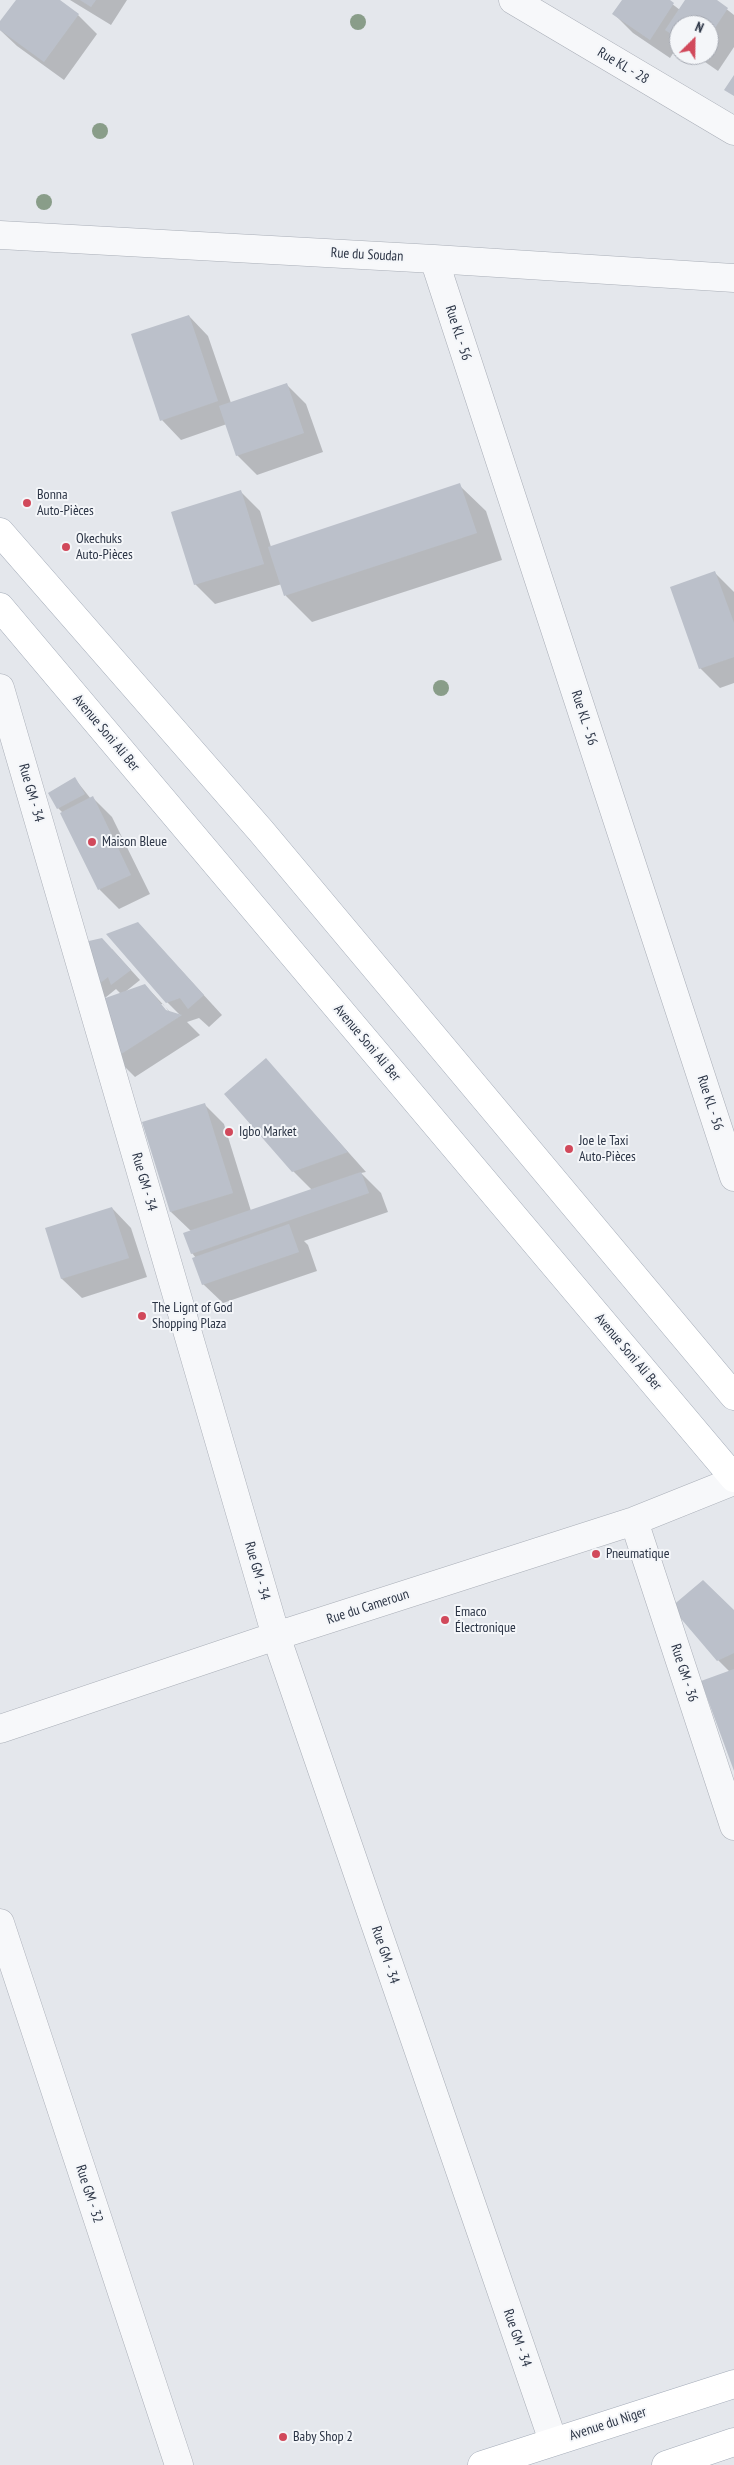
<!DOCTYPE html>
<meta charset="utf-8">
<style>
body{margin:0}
#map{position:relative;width:734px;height:2465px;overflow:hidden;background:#e4e7ec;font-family:"PT Sans Narrow",sans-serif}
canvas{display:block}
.north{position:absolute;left:669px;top:15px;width:50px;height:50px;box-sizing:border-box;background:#f4f6f9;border:1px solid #a4a8b1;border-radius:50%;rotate:23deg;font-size:14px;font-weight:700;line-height:20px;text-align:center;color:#2b3445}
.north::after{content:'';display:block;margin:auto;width:18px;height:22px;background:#d1495b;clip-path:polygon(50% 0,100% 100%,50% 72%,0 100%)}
</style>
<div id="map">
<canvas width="734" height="2465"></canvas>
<div class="north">N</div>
</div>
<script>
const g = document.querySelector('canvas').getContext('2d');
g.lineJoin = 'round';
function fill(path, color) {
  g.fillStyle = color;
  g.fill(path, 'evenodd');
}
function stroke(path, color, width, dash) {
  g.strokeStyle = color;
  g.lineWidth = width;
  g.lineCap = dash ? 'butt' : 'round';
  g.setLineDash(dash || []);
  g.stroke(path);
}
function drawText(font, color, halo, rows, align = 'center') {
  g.font = font + ' "PT Sans Narrow",sans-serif';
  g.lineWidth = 4;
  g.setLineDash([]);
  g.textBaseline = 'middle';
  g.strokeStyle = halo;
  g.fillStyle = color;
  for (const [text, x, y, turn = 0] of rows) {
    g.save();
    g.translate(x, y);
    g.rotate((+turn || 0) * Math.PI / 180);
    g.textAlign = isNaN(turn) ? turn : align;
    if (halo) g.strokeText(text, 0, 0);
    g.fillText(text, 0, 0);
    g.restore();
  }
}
fill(new Path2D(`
 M17,0H58L78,15L97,34L64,80L17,46L0,30V23Z
 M70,0H127L111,25Z
 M623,0H667L680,10L686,0H715L734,15V47L718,71L695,55H709V25H679V44L670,58L633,33L614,14Z
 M189,316L208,336L231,403L286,384L306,404L323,452L257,475L237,455L227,424L181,440L162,420Z
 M459,485L486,511L502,560L312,622L286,596L282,584L215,604L195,584L241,492L260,511L271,547Z
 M715,573L734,592V683L720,688L700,668Z
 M75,779L91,799L93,798L112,817L150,894L119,909L100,890L63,813L58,808Z
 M138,923L222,1015L209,1027L199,1018L187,1022L200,1035L135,1077L116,1058L121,994L116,989L105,998L95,988L112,949L140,980L125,992L145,985L171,1013L181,1016L167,1002ZM160,1004H163L171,1014L169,1016Z
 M266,1060L366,1172L361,1173L381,1193L388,1212L304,1241L308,1245L317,1271L223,1303L203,1284L196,1258L192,1253L191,1231L171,1212L205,1105L224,1124L251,1211L312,1190L293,1171Z
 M112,1208L131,1228L147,1277L82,1298L62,1279L46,1229Z
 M734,1612V1768L730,1672L718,1660Z`), '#0003');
fill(new Path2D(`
 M16,0H60L79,14L44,62L0,30V21Z
 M80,0H96L91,7Z
 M622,0H670L674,3L650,40L612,14Z
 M685,0H717L728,8L709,37V25H679V39L665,30Z
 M734,75V96L724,90Z
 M189,315L218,401L160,421L131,334Z
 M287,383L304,433L236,456L219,406Z
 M460,483L477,533L284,596L268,547Z
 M241,490L264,564L194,585L171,512Z
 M715,571L734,623V657L699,669L670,587Z
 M75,777L85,794L57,809L48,793Z
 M93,796L131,875L98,890L60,813Z
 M138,922L204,995L188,1009L180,998L166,1003L106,934Z
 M102,938L131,970L111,985L108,977L94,988L80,943Z
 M145,984L166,1010L182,1015L115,1058L97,1001Z
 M266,1058L348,1152L292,1172L224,1094Z
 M205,1103L233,1193L170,1212L142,1122Z
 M361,1172L369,1193L191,1254L183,1233Z
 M112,1207L129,1258L61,1279L45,1228Z
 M289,1224L299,1252L202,1285L192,1258Z
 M703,1580L734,1610V1653L717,1661L671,1607Z
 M734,1669V1771L701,1681Z`), '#bbc0ca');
const minor = new Path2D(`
 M513,0L734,131
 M0,235L434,259L734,278
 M434,259L734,1177
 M0,688L276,1636L553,2441
 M634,1521L734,1826
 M0,1729L276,1636L634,1521L734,1481
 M0,1923L179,2465`);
const major = new Path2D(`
 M0,532L261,831L734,1396
 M0,607L734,1478
 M482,2465L734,2384
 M666,2465L734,2442`);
stroke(minor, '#a9aeb7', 29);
stroke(major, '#a3abb8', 29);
stroke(minor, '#f7f8fa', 28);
stroke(major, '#fff', 28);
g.fillStyle = '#899d89';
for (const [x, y] of [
 [358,22],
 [100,131],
 [44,202],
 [441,688]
]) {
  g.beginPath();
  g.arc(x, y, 8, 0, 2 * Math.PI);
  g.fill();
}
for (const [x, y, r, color] of [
 [27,503,5,"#d1495b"],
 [66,547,5,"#d1495b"],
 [92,842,5,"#d1495b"],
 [229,1132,5,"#d1495b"],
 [569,1149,5,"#d1495b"],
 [142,1316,5,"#d1495b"],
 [596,1554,5,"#d1495b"],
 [445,1620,5,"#d1495b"],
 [283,2437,5,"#d1495b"]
]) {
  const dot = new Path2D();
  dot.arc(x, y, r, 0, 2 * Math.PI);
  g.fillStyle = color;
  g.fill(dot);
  stroke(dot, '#f4f6f9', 2);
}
drawText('14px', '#2b3445', '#f4f6f9', [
 ["Rue KL - 28",623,66,31],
 ["Rue du Soudan",367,255,3],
 ["Rue KL - 56",458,333,72],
 ["Rue KL - 56",584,718,72],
 ["Avenue Soni Ali Ber",106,733,50],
 ["Rue GM - 34",31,793,74],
 ["Avenue Soni Ali Ber",367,1043,50],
 ["Rue KL - 56",710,1103,72],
 ["Rue GM - 34",144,1182,74],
 ["Avenue Soni Ali Ber",628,1352,50],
 ["Rue GM - 34",257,1571,74],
 ["Rue du Cameroun",368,1607,-18],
 ["Rue GM - 36",684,1673,72],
 ["Rue GM - 34",385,1955,71],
 ["Rue GM - 32",89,2194,72],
 ["Rue GM - 34",517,2338,71],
 ["Avenue du Niger",608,2424,-18]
]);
drawText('14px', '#2b3445', '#f4f6f9', [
 ["Bonna",37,495],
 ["Auto-Pièces",37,511],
 ["Okechuks",76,539],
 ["Auto-Pièces",76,555],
 ["Maison Bleue",102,842],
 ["Igbo Market",239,1132],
 ["Joe le Taxi",579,1141],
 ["Auto-Pièces",579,1157],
 ["The Lignt of God",152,1308],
 ["Shopping Plaza",152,1324],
 ["Pneumatique",606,1554],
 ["Emaco",455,1612],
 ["Électronique",455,1628],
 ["Baby Shop 2",293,2437]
], 'left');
</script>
